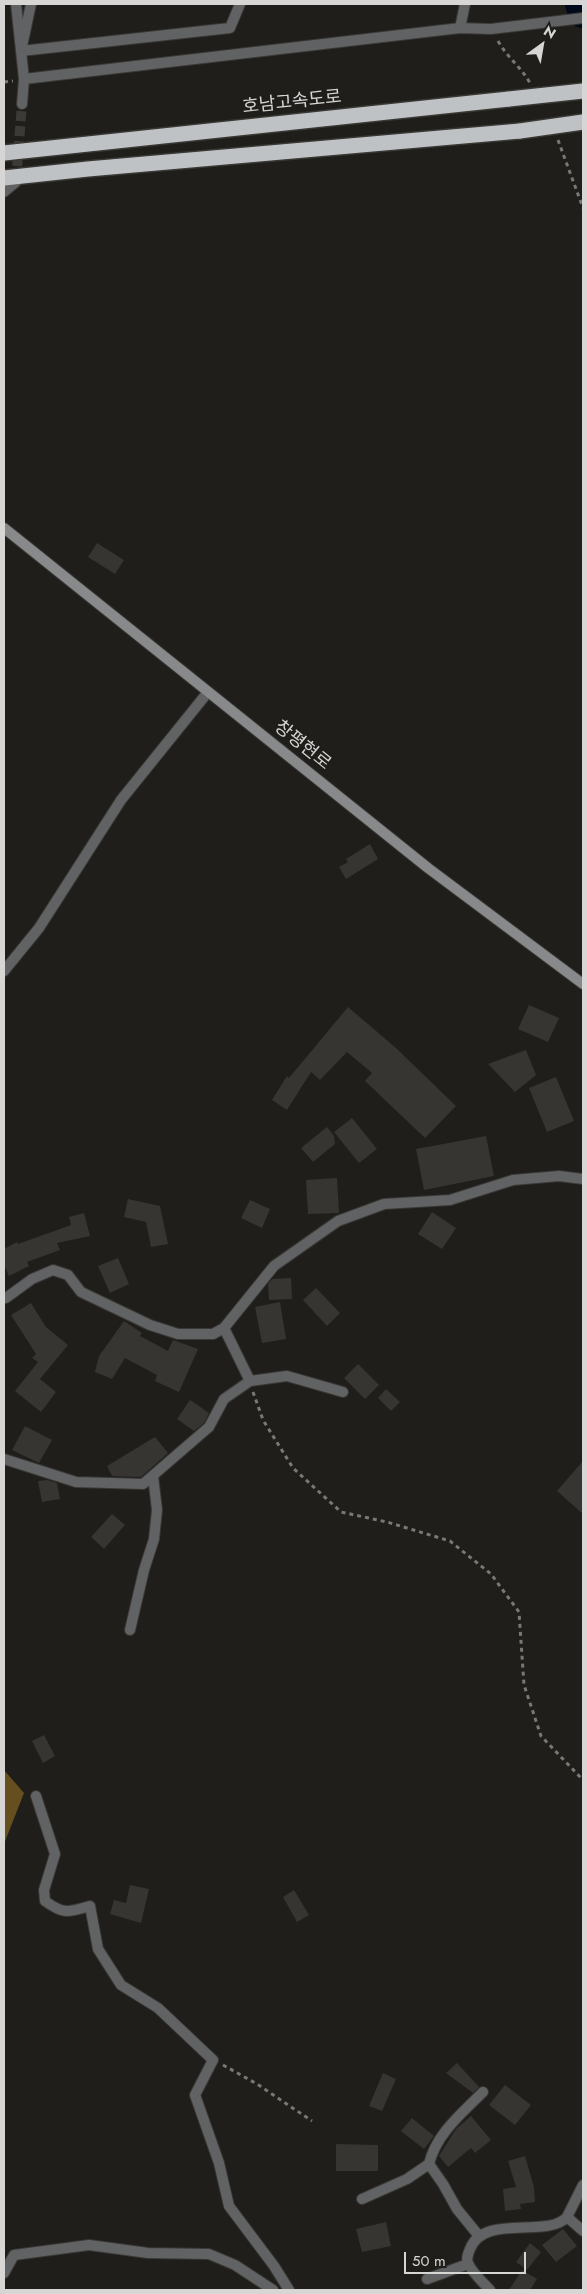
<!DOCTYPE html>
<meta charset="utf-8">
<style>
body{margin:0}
#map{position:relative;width:587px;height:2294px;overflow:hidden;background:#1f1e1b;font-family:Jost,sans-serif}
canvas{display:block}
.frame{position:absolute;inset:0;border:5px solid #d7d6d5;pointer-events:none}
.north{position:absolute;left:517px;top:20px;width:50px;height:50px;-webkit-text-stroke:4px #1f1e1b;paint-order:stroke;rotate:32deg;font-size:14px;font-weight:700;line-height:20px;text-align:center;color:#d7d6d5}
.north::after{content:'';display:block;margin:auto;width:18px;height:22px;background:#d7d6d5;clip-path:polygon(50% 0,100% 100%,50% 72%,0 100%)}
.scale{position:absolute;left:404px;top:2252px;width:122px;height:22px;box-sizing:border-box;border:2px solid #d7d6d5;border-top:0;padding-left:6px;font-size:15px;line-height:18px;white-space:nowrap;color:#d7d6d5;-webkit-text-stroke:4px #1f1e1b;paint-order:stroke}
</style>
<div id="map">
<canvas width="587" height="2294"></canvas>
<div class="frame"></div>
<div class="north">N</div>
<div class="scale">50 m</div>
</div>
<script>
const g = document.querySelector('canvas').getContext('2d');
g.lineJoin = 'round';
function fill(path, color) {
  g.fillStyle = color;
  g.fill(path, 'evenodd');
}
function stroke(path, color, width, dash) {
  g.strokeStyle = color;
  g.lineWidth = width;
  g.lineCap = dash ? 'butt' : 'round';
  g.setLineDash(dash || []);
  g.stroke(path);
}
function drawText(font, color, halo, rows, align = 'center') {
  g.font = font + ' Jost,"Noto Sans KR",sans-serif';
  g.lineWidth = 4;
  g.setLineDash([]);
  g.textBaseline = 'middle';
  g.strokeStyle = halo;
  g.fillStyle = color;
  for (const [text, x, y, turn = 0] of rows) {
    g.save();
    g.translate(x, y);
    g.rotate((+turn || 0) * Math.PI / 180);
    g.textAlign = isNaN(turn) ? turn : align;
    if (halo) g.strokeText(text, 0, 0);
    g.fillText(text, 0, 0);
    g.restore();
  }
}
fill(new Path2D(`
 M4,1770L24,1793L4,1844Z`), '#654f1f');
stroke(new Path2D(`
 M580,4L583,13`), '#000919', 30);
fill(new Path2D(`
 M97,543L124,560L115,574L88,557Z
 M370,844L378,859L346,879L339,867L348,862L346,859Z
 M529,1005L559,1018L548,1042L518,1029Z
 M348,1007L396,1048L456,1106L425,1138L365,1081L372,1073L347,1052L320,1080L311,1072L287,1110L272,1100L287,1076L289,1078Z
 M526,1050L536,1075L515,1092L488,1064Z
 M556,1077L574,1121L547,1132L529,1088Z
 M352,1118L377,1149L359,1163L334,1132Z
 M327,1127L334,1136L335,1144L313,1162L301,1148Z
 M486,1136L494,1176L424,1190L416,1149Z
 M337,1178L339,1213L308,1214L306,1180Z
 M128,1199L160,1206L168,1244L151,1247L146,1222L124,1217Z
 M250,1200L270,1209L262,1228L241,1218Z
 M432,1212L456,1228L442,1249L418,1234Z
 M84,1213L90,1236L57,1243L60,1250L27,1262L29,1266L9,1276L4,1265V1249L17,1242L18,1244L71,1225L69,1217Z
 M118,1258L129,1284L110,1293L98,1266Z
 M291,1278L292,1299L269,1300L268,1284L272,1279Z
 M316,1288L340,1313L327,1326L303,1300Z
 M280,1302L286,1339L262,1343L255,1307Z
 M31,1303L46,1327L68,1345L40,1379L56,1392L41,1412L15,1391L38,1362L32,1358L36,1354L11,1315Z
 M124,1321L142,1333L140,1336L168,1351L173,1340L198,1349L179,1392L155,1381L157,1375L125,1358L112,1379L95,1372L99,1356Z
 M358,1364L379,1385L365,1399L344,1378Z
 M386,1389L400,1402L391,1411L378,1398Z
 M190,1400L209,1413L204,1423L194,1431L177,1419Z
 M25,1426L52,1440L39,1463L12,1450Z
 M155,1437L168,1453L141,1477L112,1476L107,1466Z
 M583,1461V1514L557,1491Z
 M47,1480L57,1483L60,1499L42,1502L38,1481Z
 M112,1514L125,1525L104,1549L91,1537Z
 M44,1735L55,1756L43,1763L32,1741Z
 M130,1885L149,1889L141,1923L110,1914L114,1900L126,1903Z
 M294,1890L309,1915L297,1922L283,1897Z
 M457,2063L479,2087L473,2093L446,2073Z
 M383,2073L396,2079L382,2111L369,2106Z
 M505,2085L531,2105L515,2125L489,2105Z
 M471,2116L491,2140L475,2153L471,2148L448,2167L439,2156L456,2129Z
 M412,2118L434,2136L424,2149L401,2131Z
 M336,2144L378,2145V2171H336Z
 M525,2156L534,2187L535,2202L520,2204L521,2209L505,2211L503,2189L516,2187L508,2161Z
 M386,2222L391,2246L362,2252L356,2229Z
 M563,2229L577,2246L556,2262L542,2245Z
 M530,2243L541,2252L527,2270L516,2262Z
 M522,2270L537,2279L530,2290H509Z`), '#363532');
stroke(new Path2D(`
 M16,181L22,104`), '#3b3a37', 10, [10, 5]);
const street = new Path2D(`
 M16,4L24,79L22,104
 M31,4L21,51L230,28L240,4
 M460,28L491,29L583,18
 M24,79L460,28L465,4
 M4,192L16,182
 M4,971L39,928L121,800L208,692
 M4,1298H6L32,1279L53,1270L68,1275L81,1292L150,1325L178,1334H213L224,1328L274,1266L338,1221L384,1204L450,1200L513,1180L559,1176L583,1179
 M224,1328L250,1381
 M4,1459L76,1482L143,1484L209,1427L224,1399L250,1381L287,1376L343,1392
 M130,1630L144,1570L154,1539L157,1510L153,1476
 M36,1796L55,1854L44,1890L45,1901C64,1915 69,1912 90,1906L98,1949L121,1985L158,2008L213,2060L195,2095L219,2163L229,2206L274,2266L289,2290
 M583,2185L567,2217L583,2231
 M362,2199L407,2179L429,2164
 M479,2236L457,2209L443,2184L429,2164C436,2134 462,2113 483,2092
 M4,2273L14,2255L89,2245L148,2253L209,2254L235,2265L273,2290
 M427,2279L468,2264
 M490,2290C483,2282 472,2273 468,2263C466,2258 468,2254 470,2249C484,2213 547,2239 567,2217`);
const secondary = new Path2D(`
 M4,528L428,868L583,984`);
const highway = new Path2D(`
 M4,153L509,99
 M4,178L88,169L520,131`);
stroke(street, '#393835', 12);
stroke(secondary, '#393835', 12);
stroke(highway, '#393835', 18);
stroke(new Path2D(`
 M498,41C507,57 521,67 530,83
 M4,82L13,81
 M558,140L583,208
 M253,1392L263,1420L293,1468L341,1512L387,1522L450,1541L491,1574L519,1612L524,1685L541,1736L583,1780
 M223,2065L257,2084L312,2121`), '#797876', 3, [4, 4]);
stroke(street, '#616263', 10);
stroke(secondary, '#87898a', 10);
stroke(highway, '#bfc2c5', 15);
const highwayBridge = new Path2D(`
 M509,99L583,91
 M520,131L583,122`);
stroke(highwayBridge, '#393835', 18, []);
stroke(highwayBridge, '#bfc2c5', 15);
drawText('18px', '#d7d6d5', '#1f1e1b', [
 ["호남고속도로",292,103,-6],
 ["창평현로",302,746,39]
]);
</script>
